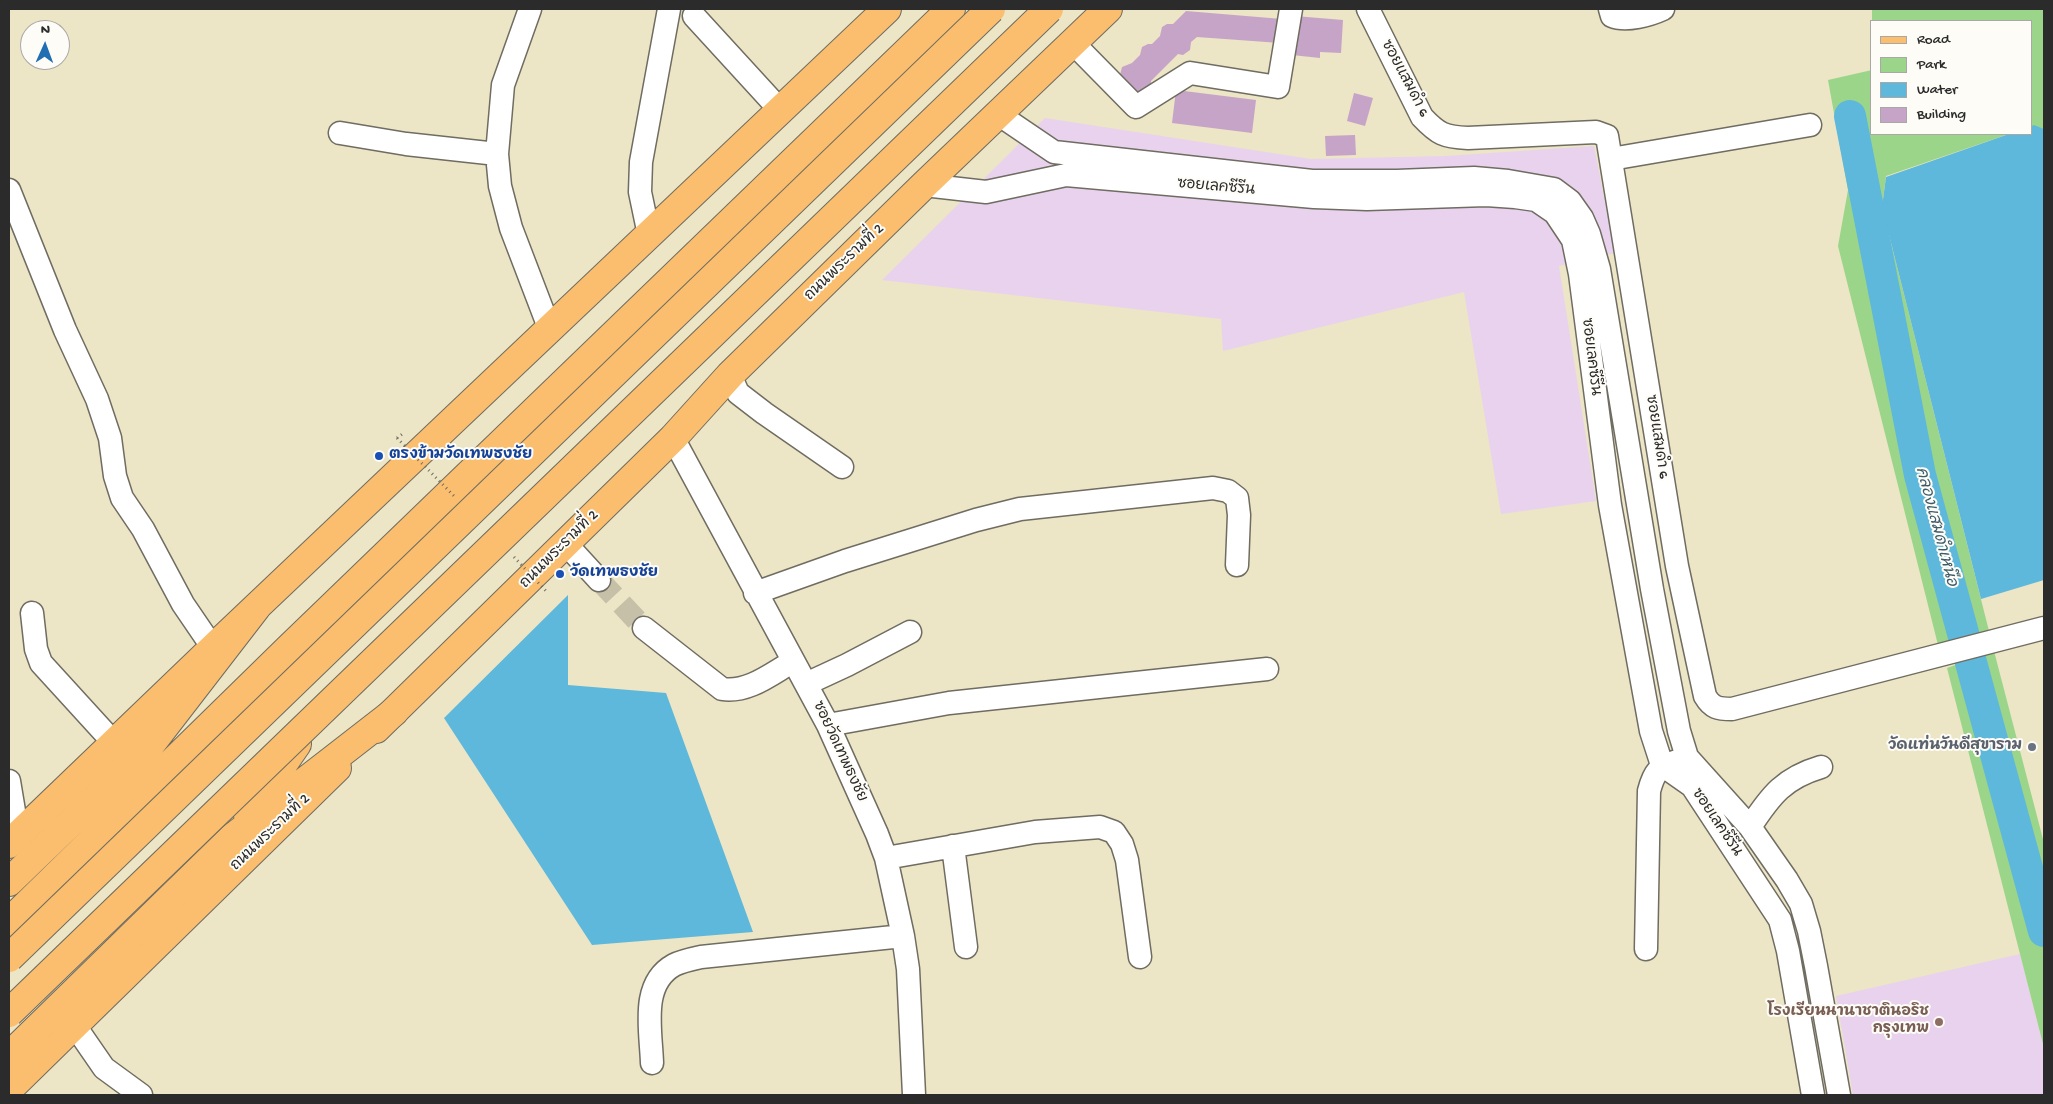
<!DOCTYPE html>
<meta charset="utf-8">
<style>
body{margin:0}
#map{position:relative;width:2053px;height:1104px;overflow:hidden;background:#ece5c6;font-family:"Gochi Hand",sans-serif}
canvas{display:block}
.frame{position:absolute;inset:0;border:10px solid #2b2b2b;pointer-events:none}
.legend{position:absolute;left:1870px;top:20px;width:162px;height:115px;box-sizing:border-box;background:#fdfcf7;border:1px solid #a9a8a5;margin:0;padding:6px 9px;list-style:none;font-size:15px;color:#2b2b2b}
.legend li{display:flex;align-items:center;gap:10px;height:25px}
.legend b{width:25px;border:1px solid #a9a8a5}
.north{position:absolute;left:20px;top:20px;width:50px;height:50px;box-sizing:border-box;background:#fdfcf7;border:1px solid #a9a8a5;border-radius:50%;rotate:2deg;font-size:14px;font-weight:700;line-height:20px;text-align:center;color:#2b2b2b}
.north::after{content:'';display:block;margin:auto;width:18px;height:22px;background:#1f6fb2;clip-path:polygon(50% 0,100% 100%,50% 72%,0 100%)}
</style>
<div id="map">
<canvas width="2053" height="1104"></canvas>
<div class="frame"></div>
<ul class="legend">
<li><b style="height:6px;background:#fabe6e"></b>Road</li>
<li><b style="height:14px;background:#9bd589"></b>Park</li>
<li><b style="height:14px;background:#5db8db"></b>Water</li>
<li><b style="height:14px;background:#c6a4c7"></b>Building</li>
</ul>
<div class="north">N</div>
</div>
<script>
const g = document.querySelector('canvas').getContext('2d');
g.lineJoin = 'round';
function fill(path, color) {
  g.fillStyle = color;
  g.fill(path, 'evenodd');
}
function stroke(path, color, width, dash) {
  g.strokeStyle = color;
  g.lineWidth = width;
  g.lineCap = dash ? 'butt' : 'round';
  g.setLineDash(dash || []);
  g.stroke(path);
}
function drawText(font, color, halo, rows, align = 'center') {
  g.font = font + ' "Gochi Hand","Playpen Sans Thai",sans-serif';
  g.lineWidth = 4;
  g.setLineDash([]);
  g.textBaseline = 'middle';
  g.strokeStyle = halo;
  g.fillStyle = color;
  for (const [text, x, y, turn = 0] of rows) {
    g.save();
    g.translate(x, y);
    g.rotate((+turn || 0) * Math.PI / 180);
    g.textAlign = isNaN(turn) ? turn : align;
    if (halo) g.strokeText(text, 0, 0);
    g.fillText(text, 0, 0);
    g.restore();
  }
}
fill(new Path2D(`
 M1045,118L1311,159L1446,156L1594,146L1615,253L1559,266L1596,501L1501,514L1464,292L1223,351L1221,319L882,280Z
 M2020,954L2044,1048V1095H1853L1836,996Z`), '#e9d2ee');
fill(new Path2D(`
 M1872,9H2044V129L2032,126V21H1872Z
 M1872,70V134H2009L1886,176L1882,207L1990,635L1938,645L1838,246L1848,190L1828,80Z
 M1994,651L2044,843V1048L1947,668Z`), '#9bd589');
fill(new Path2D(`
 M2034,125L2044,129V580L1981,599L1882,207L1886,177L2009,134H2032V126Z
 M568,595V685L666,693L753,932L592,945L444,718Z`), '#5db8db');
stroke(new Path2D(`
 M1850,116L1920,475L2044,931`), '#5db8db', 32);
fill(new Path2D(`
 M1186,11L1282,19L1280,43L1197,37L1191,42L1190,50L1183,55L1178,54L1151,81V85L1138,94L1115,80L1120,75L1122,67L1132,63L1140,55L1142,47L1148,44H1152L1160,36L1162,27L1167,24H1173Z
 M1295,16L1343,20L1341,53L1320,52V58L1292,55Z
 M1176,90L1256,100L1252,133L1172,123Z
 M1354,93L1373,98L1365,126L1347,121Z
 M1355,135L1356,155L1326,156L1325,136Z`), '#c6a4c7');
stroke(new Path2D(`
 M599,580L644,628`), '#c5c0a7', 22, [22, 11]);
const minor = new Path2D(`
 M530,9L503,85L497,154L500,186L511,228L550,330
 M1368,9L1422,117C1438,134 1444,137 1468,138L1596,132L1607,136L1677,566L1705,696C1712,708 1718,709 1732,709L2044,628
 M1610,9L1612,16C1626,22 1650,15 1663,9
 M694,16L781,111
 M1073,43L1136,107L1190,73L1278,87L1291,9
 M998,114L1054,152L1312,181H1397L1474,178L1508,181L1554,189L1570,201L1582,218L1589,234L1599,269L1652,589L1679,731L1687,757L1750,827L1787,880L1801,904L1809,931L1816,966L1839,1095
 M340,133L406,144L497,154
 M1611,159L1810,125
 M924,185L986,192L1066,175L1314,197L1367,199L1486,195L1515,197L1536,200L1555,213L1573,240L1580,274L1610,505L1651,731L1662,765L1692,786L1780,920L1788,951L1813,1095
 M9,190L65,330L97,399L110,438L115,476L122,498L143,529L183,604L213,648
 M649,235L640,192L641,162L669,9
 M730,375L738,393L764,413L842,467
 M673,438L828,725L877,834L886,858L903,936L908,969L914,1095
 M566,544L599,580
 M755,593L845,561L976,520L1020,509L1213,488L1228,491L1237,498L1239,515L1237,565
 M32,613L36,649L41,663L114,743
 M644,628L722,689C748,693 771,674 792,662
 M806,684L847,665L910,632
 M828,725L949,703L1267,669
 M9,781L18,835
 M1750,827C1771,795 1784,778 1821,767
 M953,846L966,947
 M886,858L1035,832L1100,827L1114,832L1122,844L1127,860L1140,957
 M1646,949L1649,791C1654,772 1659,766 1677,761
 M75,1026L104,1068L141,1095
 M652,1063C651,1030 640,984 674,965C682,961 692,959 701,957L903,936`);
const major = new Path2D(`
 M376,729L673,438L730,375L924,185L1108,9
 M9,844L213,648L887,9
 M9,1089L337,768`);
const highway = new Path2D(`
 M248,815L297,744
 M9,882L148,748L256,608
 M9,922L289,648L951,9
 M9,1056L233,837L394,712`);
stroke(minor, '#6f6c61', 25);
stroke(major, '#6f6c61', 30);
stroke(highway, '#6f6c61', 30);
stroke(new Path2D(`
 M397,438L405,432`), '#6f6c61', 3, [1, 4]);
stroke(minor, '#fff', 22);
stroke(major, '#fabe6e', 28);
stroke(highway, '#fabe6e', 28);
const highwayBridge = new Path2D(`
 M9,958L991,9
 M9,1013L1049,9`);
stroke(highwayBridge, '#6f6c61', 30, []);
stroke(new Path2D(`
 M397,438L455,497
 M514,557L546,591`), '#6f6c61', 3, [1, 4]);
stroke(highwayBridge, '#fabe6e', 28);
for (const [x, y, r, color] of [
 [379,456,5,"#1a4fb4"],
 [560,574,5,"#1a4fb4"],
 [2032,747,5,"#6b7280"],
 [1939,1022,5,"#8d6e63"]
]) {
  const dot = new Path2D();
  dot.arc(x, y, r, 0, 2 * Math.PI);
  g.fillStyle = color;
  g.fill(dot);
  stroke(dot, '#fdfcf7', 2);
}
drawText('15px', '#2b2b2b', '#fdfcf7', [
 ["ซอยแสมดำ 6",1404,79,62],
 ["ซอยเลคซีรีน",1216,188,5],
 ["ถนนพระรามที่ 2",845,263,-44],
 ["ซอยเลคซีรีน",1590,357,83],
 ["ซอยแสมดำ 6",1656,437,81],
 ["ถนนพระรามที่ 2",560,550,-45],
 ["ซอยวัดเทพธงชัย",839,752,65],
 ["ซอยเลคซีรีน",1716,823,56],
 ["ถนนพระรามที่ 2",271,833,-44]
]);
drawText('bold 15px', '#164399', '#fdfcf7', [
 ["ตรงข้ามวัดเทพธงชัย",389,456],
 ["วัดเทพธงชัย",570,574]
], 'left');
drawText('bold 15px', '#5b616d', '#fdfcf7', [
 ["วัดแท่นวันดีสุขาราม",2022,747]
], 'right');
drawText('bold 15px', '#785e54', '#fdfcf7', [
 ["โรงเรียนนานาชาตินอริช",1929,1013],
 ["กรุงเทพ",1929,1030]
], 'right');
drawText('italic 16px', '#3c5c69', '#fdfcf7', [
 ["คลองแสมดำเหนือ",1935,527,75]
]);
</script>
